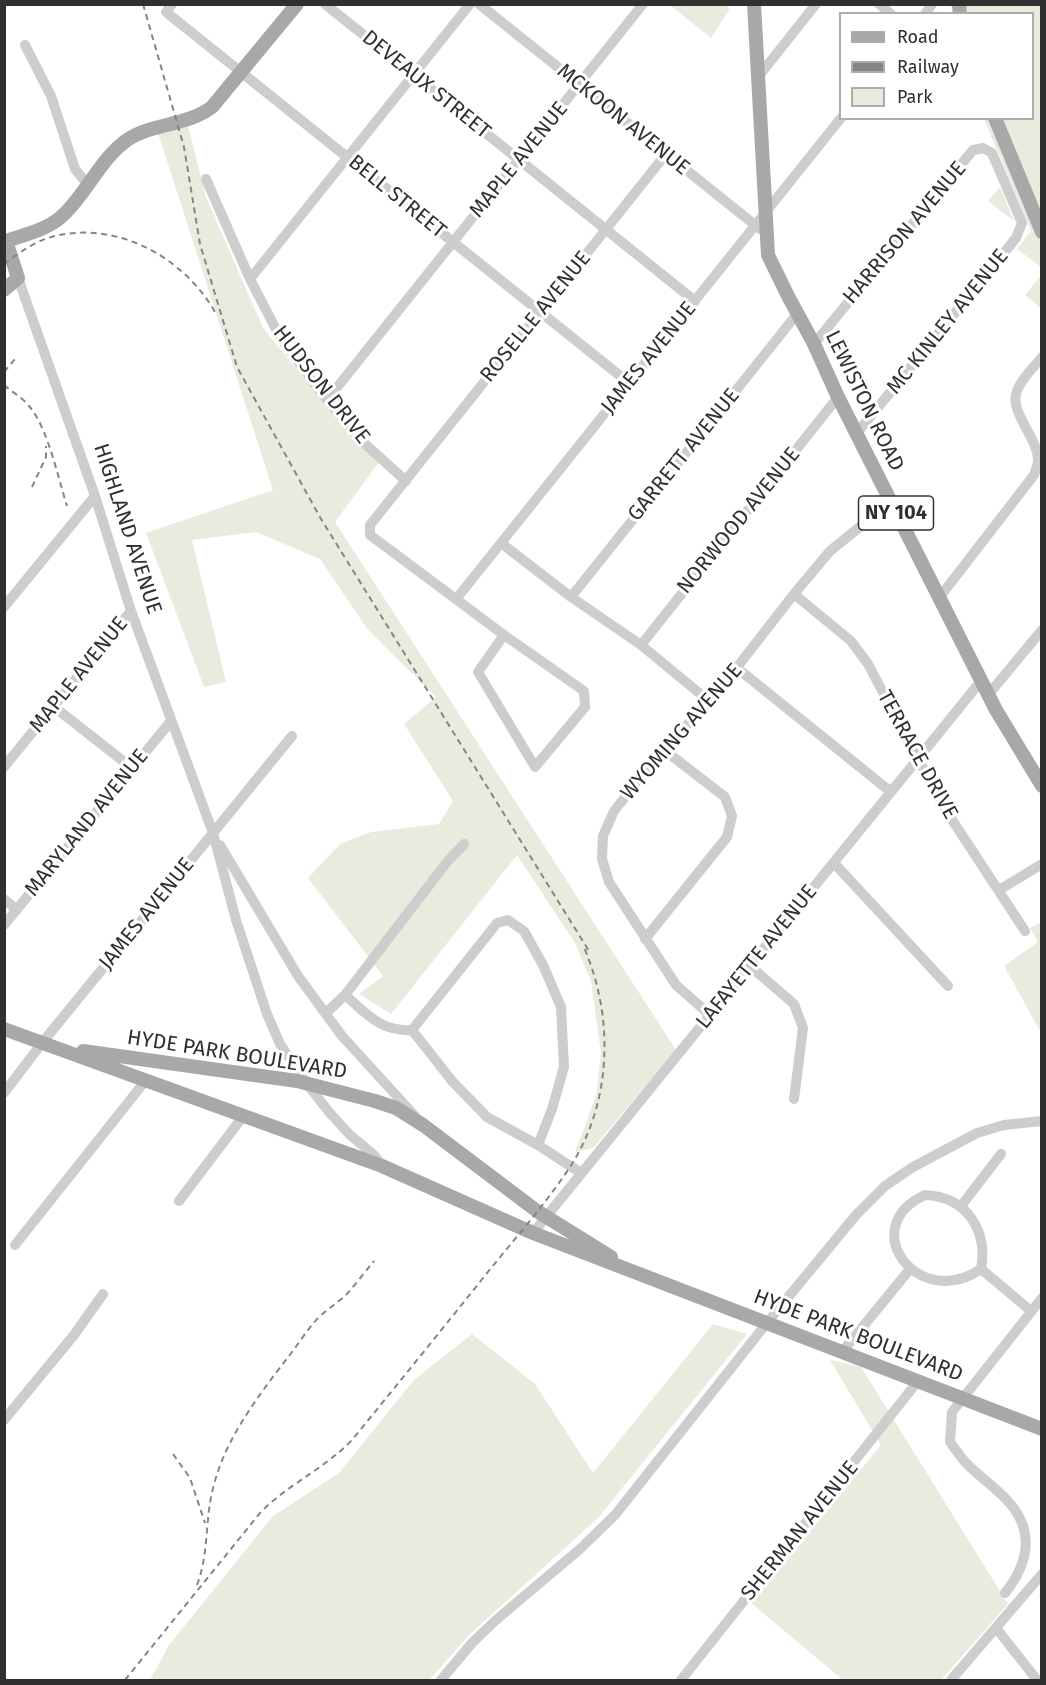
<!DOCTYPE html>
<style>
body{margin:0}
#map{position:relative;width:1046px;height:1685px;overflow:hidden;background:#fff;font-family:"Fira Sans",sans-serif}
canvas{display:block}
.frame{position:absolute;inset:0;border:6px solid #303030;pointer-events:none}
.legend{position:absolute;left:839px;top:12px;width:195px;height:108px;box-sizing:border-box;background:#fff;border:2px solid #acacac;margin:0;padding:8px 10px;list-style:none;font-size:18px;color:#303030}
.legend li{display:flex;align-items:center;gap:12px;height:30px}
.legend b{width:30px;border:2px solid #acacac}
</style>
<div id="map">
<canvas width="1046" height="1685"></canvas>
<div class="frame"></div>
<ul class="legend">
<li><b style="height:8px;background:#a8a8a8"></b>Road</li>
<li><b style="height:8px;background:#858585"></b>Railway</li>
<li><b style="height:16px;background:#e7ecdf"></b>Park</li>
</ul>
</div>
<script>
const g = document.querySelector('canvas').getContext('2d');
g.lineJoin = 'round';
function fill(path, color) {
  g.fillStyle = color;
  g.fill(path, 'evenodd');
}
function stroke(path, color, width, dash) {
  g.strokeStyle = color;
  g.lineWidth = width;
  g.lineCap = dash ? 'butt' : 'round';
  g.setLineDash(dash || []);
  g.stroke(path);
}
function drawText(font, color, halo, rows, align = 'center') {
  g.font = font + ' "Fira Sans",sans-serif';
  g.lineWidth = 6;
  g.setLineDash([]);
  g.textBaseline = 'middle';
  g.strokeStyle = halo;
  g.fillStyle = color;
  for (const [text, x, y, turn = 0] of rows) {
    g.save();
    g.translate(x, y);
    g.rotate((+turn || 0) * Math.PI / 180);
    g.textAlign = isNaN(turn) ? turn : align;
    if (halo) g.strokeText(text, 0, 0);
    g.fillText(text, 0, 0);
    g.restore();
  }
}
fill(new Path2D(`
 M670,5H728L729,10L711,38Z
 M951,5H1041V267L1017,249L1031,231L984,119L1032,118V14L952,13Z
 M188,125L206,197L263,328L341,423L379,462L335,522L676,1050L593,1148L575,1152L596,1096L601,1053L591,981L575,943L517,855L391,1014L359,994L383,976L308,878L340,844L371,832L439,824L453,801L404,724L436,697L368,630L320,559L256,532L192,540L226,682L204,687L146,533L273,490L158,133Z
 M1000,187L1014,221L988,201Z
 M1041,275V308L1025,295Z
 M1041,922V1033L1004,966L1038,942L1030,928Z
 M713,1324L747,1334L598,1518L470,1634L429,1680H150L169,1645L273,1516L339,1473L414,1380L472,1334L535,1384L593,1473Z
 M830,1360L861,1367L1008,1604L941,1680H843L751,1603L881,1445Z`), '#e7ecdf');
stroke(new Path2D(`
 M172,4L166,12L629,383
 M325,4L695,301
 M479,4L760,229
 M879,4L891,14
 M925,14L932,4
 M25,45L51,96L75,169L88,185
 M758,77L816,4
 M206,179L250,279L281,339L327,400L364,443L406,481
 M18,278L95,496L131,611L213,833L236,920L267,1014L280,1044L307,1084L329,1112L349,1134L374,1155L382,1166
 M250,279L470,4
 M814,344L973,150L983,148L992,153L1022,223L1016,238L857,433
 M327,400L643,4
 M501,543L571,597L641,645L710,702
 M794,594L851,641L868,664L943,806L1025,931
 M571,597L797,314
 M457,598L841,118
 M939,598L1034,475C1035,471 1038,465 1038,461C1039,439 1008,411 1017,391C1021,379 1034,367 1042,357
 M4,607L95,496
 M504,635L370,535V525L666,154
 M504,635L584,691L585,707L535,767L478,672Z
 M641,645L838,397
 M737,668L891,792
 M988,695L1042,630
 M53,706L132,768
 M4,767L131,611
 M220,845L298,976L342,1036L415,1116
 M834,863L948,986
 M999,890L1042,864
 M4,899L17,910
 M4,925L171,721
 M645,939L727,837L732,816L725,797L663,749
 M750,966L794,1004L803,1028L794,1099
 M345,995L447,862L464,844
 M326,1013L345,995C367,1014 381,1032 412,1030L452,1081L487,1117L538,1145
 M710,1015L676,985L609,882L602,859L603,836L614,811L663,749L710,702L794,594L830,551L861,526L893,508
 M412,1030L497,923L508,920L524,931L543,965L561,1007L564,1067L552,1109L538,1145L581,1173
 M4,1093L42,1043L292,736
 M925,1195C967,1197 988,1230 981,1269C918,1312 855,1227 925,1195Z
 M179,1201L244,1115
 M961,1206L1001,1154
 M533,1233L981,681
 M15,1245L146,1080
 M981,1269L1031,1311
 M843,1351L910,1269
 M4,1420L74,1335L103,1294
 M1005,1593C1030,1562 1035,1528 1005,1498C994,1487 981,1477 970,1467C962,1460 956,1450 950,1442L952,1412L1042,1298
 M996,1628L1037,1680
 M441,1680L472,1643L496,1620L580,1549L615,1515L766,1324L856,1215L885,1186L913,1167L977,1133L1004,1125L1042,1121
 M681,1680L918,1381
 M951,1680L1042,1574`), '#cdcdcd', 10);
stroke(new Path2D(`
 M754,4L768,255L788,296L814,344L838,397L996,710L1042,786
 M959,4L960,14
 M995,118L1042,232
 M4,290L18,278L6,241C24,235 46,230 61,217C86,195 99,160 127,140C152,123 187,126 212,107L297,4
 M4,1029L382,1166L533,1233L1042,1429
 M83,1051L297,1081L375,1101L396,1108L423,1125L537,1211L611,1257`), '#a8a8a8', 14);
stroke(new Path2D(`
 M143,4L184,147L200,244L237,367L321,519L589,951
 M4,264C17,254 33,243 48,238C113,218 183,256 215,312
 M4,372L16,358
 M4,385C12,392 23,398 29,406C48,428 58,478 67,506
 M32,487L46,457V446
 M173,1454L190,1478L205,1523
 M197,1585C210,1551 204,1516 215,1481C228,1434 262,1391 292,1352C301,1340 309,1327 320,1316C328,1309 337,1303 345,1296C355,1285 365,1272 374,1261
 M125,1680L260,1513C288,1484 323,1470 352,1440C396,1386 440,1332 483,1278C512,1242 544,1206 570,1167C613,1101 614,1015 583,945`), '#858585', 2, [6, 4.5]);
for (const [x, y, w] of [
 [896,513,75]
]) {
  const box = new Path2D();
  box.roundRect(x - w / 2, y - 17, w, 34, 4.5);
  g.fillStyle = '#fff';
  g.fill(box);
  stroke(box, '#303030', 1.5);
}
drawText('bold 20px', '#303030', null, [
 ["NY 104",896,513]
]);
drawText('21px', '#303030', '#fff', [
 ["DEVEAUX STREET",426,85,39],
 ["MCKOON AVENUE",623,120,39],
 ["MAPLE AVENUE",519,160,-51],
 ["BELL STREET",397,197,39],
 ["HARRISON AVENUE",905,233,-50],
 ["ROSELLE AVENUE",536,317,-51],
 ["MC KINLEY AVENUE",948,322,-51],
 ["JAMES AVENUE",649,358,-51],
 ["HUDSON DRIVE",321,385,52],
 ["LEWISTON ROAD",864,401,64],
 ["GARRETT AVENUE",684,455,-51],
 ["NORWOOD AVENUE",739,521,-51],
 ["HIGHLAND AVENUE",127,529,72],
 ["MAPLE AVENUE",79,675,-51],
 ["WYOMING AVENUE",682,732,-49],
 ["TERRACE DRIVE",917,755,61],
 ["MARYLAND AVENUE",87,823,-51],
 ["JAMES AVENUE",147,914,-51],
 ["LAFAYETTE AVENUE",757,957,-51],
 ["HYDE PARK BOULEVARD",237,1055,9],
 ["HYDE PARK BOULEVARD",858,1336,21],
 ["SHERMAN AVENUE",800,1531,-51]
]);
</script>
